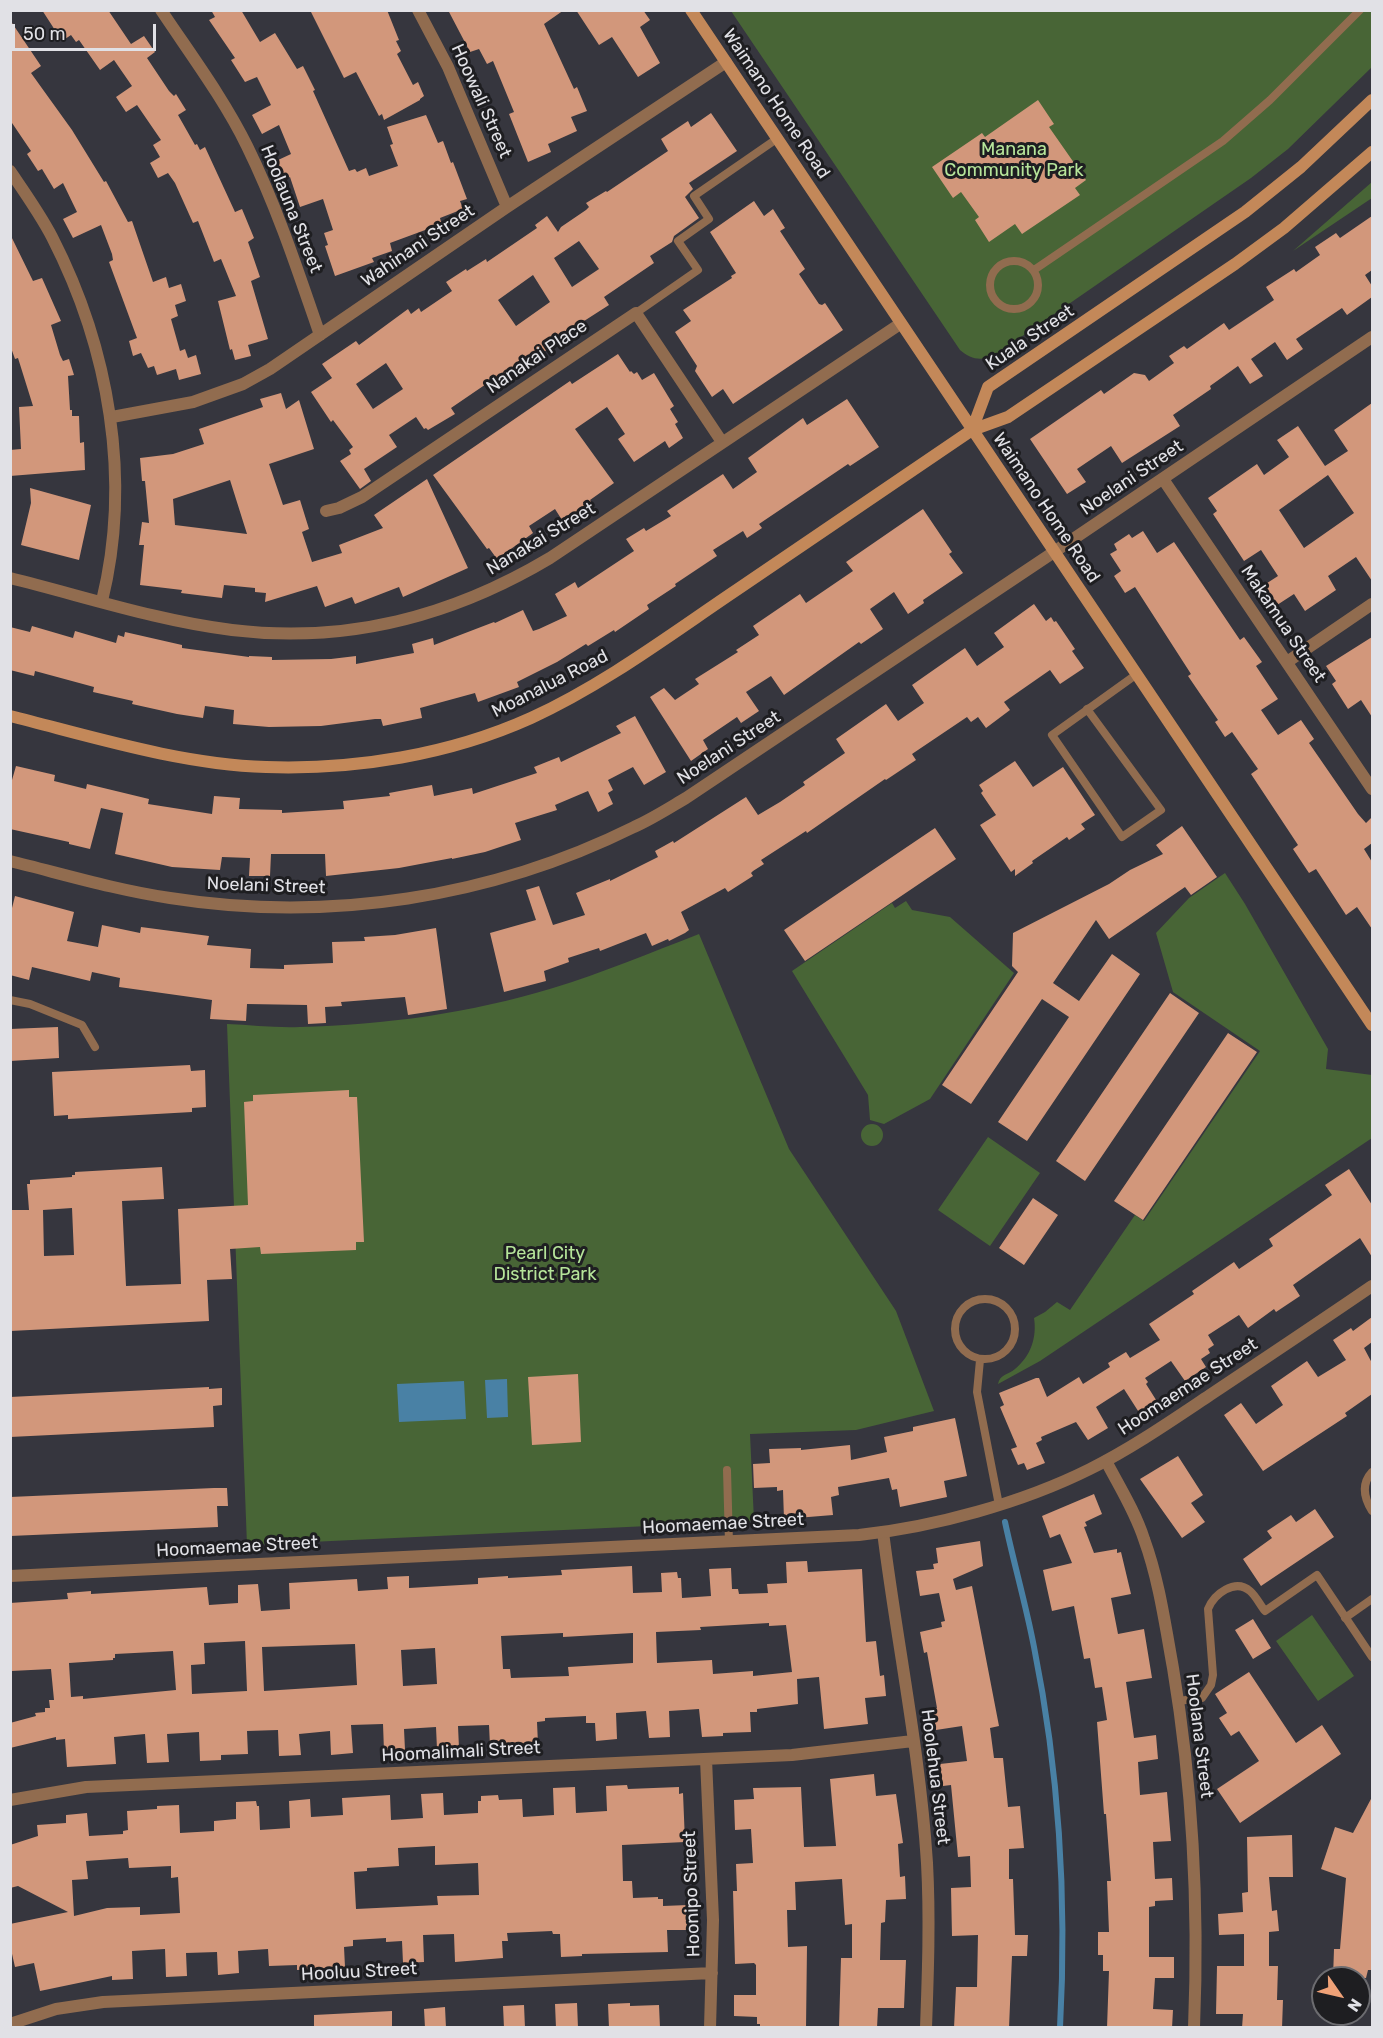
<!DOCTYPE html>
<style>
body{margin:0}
#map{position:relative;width:1383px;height:2038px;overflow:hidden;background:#36363e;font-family:Rubik,sans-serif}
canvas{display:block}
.frame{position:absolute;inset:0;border:12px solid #e1e1e6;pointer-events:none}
.north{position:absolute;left:1311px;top:1966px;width:60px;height:60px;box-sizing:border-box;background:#1e1e21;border:2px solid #6c6c70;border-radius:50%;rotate:124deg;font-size:16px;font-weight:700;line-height:24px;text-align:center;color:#e1e1e6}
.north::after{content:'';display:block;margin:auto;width:21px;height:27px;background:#f0a278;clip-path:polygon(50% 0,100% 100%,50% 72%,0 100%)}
.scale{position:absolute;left:12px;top:24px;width:144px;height:27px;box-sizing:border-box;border:3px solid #e1e1e6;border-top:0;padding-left:8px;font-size:18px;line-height:21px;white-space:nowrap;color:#e1e1e6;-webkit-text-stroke:4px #1e1e21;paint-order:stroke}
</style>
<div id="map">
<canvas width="1383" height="2038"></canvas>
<div class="frame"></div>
<div class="north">N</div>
<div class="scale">50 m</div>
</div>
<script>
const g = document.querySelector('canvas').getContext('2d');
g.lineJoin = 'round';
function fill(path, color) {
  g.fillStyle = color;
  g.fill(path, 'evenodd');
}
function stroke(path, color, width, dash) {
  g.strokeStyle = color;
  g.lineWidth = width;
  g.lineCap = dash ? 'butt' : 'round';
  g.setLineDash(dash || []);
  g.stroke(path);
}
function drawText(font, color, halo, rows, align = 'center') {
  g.font = font + ' Rubik,sans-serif';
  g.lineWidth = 6;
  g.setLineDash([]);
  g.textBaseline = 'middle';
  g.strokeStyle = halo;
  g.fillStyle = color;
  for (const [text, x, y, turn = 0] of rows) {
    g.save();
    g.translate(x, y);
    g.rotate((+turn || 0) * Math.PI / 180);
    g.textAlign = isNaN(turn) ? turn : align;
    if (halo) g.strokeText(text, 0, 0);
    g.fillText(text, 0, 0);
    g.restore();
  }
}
fill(new Path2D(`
 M731,11H1372V67L1288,149L1251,178L995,355C982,361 971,360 960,350Z
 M1372,182V198L1293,251Z
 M1225,873L1245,904L1328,1049L1326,1069L1372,1075V1138L1040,1361L998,1384C1000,1374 1008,1375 1015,1369C1031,1356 1037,1337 1034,1318L1045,1312L1057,1302L1070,1310L1135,1215L1144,1221L1260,1051L1173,992L1156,933L1189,898Z
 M906,901L912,910L950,917L1014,973L930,1099L884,1124L870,1120L868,1095L792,971L892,903L895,908Z
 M699,934L789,1149L896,1311L934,1411L856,1430L750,1434L754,1521L247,1545L227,1024C251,1025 276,1028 300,1027C385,1025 471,1013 553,988C602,973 650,953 699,934Z
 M861 1135a11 11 0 1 1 22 0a11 11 0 1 1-22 0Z
 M988,1137L1040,1173L990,1246L938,1210Z
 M1312,1615L1354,1676L1318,1701L1276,1641Z`), '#486536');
fill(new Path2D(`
 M507,1379L508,1417L487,1418L485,1380Z
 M464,1381L466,1419L399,1422L397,1384Z`), '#4981a5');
stroke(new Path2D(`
 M1005,1522C1014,1564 1026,1605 1034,1647C1059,1771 1067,1900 1060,2028`), '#4981a5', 6);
fill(new Path2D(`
 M42,10H108L131,44L144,36L155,52L147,58L169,91L174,96L176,94L186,110L178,115L195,145L197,144L200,150L205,147L235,212L242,209L254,238L248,242L260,277L251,281L268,339L248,345L251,356L235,360L232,349L230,350L218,301L236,296L221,259L214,262L198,221L193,223L175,183L168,173L158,178L150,163L160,157L153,145L161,140L137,105L126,112L116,97L132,86L114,60L100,70L79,40L76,42L71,35L62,41Z
 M211,10H241L260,42L275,33L297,69L303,66L315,90L313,91L349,171L355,169L357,172L366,168L369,176L398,166L390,145L393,144L387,127L426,115L438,143L443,141L451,163L453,162L467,199L460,201L463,209L440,218L441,222L435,224L436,226L390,243L392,251L372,258L374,262L335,276L325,246L328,245L324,233L333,230L323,199L300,207L290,177L284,179L276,161L291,154L279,125L262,134L252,115L271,105L257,77L245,82L231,60L235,58L209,20L215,17Z
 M310,10H387L399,40L396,41L401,51L397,54L413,85L418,82L424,96L420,99V100L384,120L382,114L379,116L356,72L344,78Z
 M448,10H564L544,24L574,89L577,87L587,111L571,117L577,131L548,144L551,152L528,162L509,114L514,112L493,61L487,64L479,49L470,52Z
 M576,10H643L650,20L640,27L660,63L638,77L612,37L599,45Z
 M10,20L41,66L31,73L72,130L104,182L106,181L128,222L132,221L153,282L166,277L169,288L181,284L186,301L175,305L178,316L171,319L180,351L185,349L188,358L196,355L201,374L179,380L176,369L157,375L154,366L148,368L141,353L133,356L129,341L137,338L109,262L113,260L112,254L101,225L73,238L63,219L77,212L63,183L54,189L42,169L38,171L27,154L31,151L10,120Z
 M1038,100L1054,124L1049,127L1086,180L1075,188L1080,195L1022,234L1015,224L989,242L975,220L979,217L961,192L953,198L932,167L982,133L985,137Z
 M711,113L737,151L689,183L693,189L685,197L699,218L674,236L672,242L650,256L654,263L604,297L609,305L556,339L558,343L542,353L540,351L493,382L492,380L451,408L455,414L428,430L426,428L424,429L416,417L389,435L397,447L364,469L371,481L360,489L340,461L351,454L349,450L353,447L333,420L331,422L311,392L332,378L322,364L356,341L359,345L408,309L411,314L419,308L421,312L452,291L446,282L466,269L467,271L486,259L487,262L537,228L535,225L547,216L558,232L561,227L586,210L589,207L586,203L606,191L607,192L668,151L661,139L688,121L691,127ZM579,241L599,269L572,287L554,258ZM533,275L550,302L516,326L498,300ZM386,363L403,389L373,409L356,384Z
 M754,201L764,216L773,209L785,228L780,231L805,269L799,274L819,304L822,305L825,303L843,330L733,404L723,389L712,397L695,371L697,366L675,332L691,321L683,310L732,278L731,276L736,273L710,232Z
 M1372,216V270L1365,275L1372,286V297L1347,315L1342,308L1296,339L1303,349L1287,360L1275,342L1251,359L1263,376L1250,384L1238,366L1210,386L1211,389L1173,415L1180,426L1122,463L1111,446L1077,469L1086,482L1067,494L1030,439L1101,390L1104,394L1134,373L1145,375L1149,381L1174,363L1169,356L1184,346L1187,349L1224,323L1229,330L1274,300L1266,287L1294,269L1296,272L1320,255L1315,247L1336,233L1340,238Z
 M10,234L33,281L42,278L61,321L51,325L60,355L63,361L69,359L74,375L68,376L70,410H72V416H79L80,443L84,442L85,470L10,476V450L21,449L19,407L33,406L18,358L15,359L10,345Z
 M618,354L630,372L631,371L634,374L637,372L642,380L654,373L674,406L670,409L678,422L675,424L683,438L669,448L665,441L634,462L618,439L625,434L607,407L575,429L614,483L590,500L594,506L574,520L572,516L569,518L568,516L562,520L555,509L529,526L533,533L497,559L489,548L487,549L433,475L570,381L572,384Z
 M281,393L286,409L299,400L314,449L269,464L283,505L300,500L309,529L302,532L312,562L342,553L339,545L383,528L374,515L427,479L468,568L403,597L399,587L355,604L352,597L325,607L317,586L265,602L266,593L255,592V588L224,585L222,598L181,593L182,590L140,585L144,545H139L142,522L149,523L145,481H142L140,458L173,454L204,444L199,429L263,407L260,399ZM230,480L247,534L175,525L173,499Z
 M847,399L879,447L850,466L848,464L759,524L762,528L747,538L743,531L713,550L717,556L675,584L676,586L647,605L649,609L615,632L614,630L588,646L586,644L557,662L517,682L519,687L478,702L475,693L420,708L422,718L383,726L381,719H375L321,726L269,727L233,724L234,710L205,706L203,718L177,714L132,704L133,701L93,692L94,687L35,671L34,676L10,670V627L30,632L32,626L73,638L75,631L116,643L118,635L124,637L125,632L182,645V648L249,657V656L272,657V660L331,659L356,656V664L414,653L412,644L433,638L434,645L494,622L495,623L523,610L533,631L539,629L567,616L555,594L575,582L578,588L634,551L626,539L644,528L646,531L671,516L667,511L723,474L733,489L757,472L748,458L803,418L807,425Z
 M1372,403V581L1356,557L1328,576L1336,590L1305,611L1294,594L1274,607L1261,587L1278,576L1261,550L1244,561L1213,514L1217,511L1208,498L1257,464L1264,475L1289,457L1277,440L1298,426L1325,466L1348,451L1334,430ZM1328,475L1354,513L1304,548L1279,510Z
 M30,488L91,505L79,560L21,545L31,503Z
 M923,509L952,552L949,554L963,573L923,600L924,603L908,614L894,592L870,609L883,629L861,644L859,642L784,695L771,676L746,692L759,711L741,723L737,717L703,740L708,749L691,761L650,697L664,688L675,700L699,684L695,679L738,652L736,650L759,635L753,626L800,594L806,603L853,571L846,562Z
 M1143,531L1157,553L1174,542L1240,640L1244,637L1262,662L1256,666L1278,699L1261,710L1278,735L1301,720L1314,739L1309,743L1358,814L1366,823L1372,817V843L1364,849L1372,862V929L1357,907L1346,915L1316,869L1309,873L1293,849L1298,845L1251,774L1258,769L1232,732L1225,737L1215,722L1218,720L1188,676L1191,674L1135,587L1125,593L1114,576L1121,571L1110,554L1117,550L1114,544L1129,534L1132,538Z
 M1034,604L1046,621L1051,617L1054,622L1056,621L1075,649L1072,651L1084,668L1060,684L1050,670L1004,702L1010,710L986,728L978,717L971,722L967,717L912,754L916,760L886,780L885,779L807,833L806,831L761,860L764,864L753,871L751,873L753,876L728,892L725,888L681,912L689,930L685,933L669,941L668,939L652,946L646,933L600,951L599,948L568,958L569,962L544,971L546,981L504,992L490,933L536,920L526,890L539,886L553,925L585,915L576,893L610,879V881L658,857L655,851L673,841L674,843L746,797L758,815L780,802L805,785L803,782L845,753L836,739L886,704L898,721L924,703L912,685L965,648L977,666L1004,647L994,633Z
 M1372,637V717L1361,700L1348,709L1332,684L1336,681L1326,666Z
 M635,716L666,772L644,785L633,767L608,780L613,790L608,793L613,804L598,812L588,791L555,805L557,810L515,823L521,840L485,852L452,859V858L399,868L326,876L325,854H271L270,876H249L250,858L222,857L220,870L172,867L115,854L123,813L101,808L90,849L69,844V842L10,829V787L16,766L55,775L54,781L86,789L87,784L149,799L148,804L212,814L214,796L240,798L239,809L282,810V813L344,809L343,801L390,796L389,793L432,785L434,796L472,788L473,794L537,773L534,767L559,757L561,762L621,733L616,726Z
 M1015,761L1033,787L1063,767L1095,815L1081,824L1085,829L1069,840L1067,837L1032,861L1033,863L1015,876V869L1011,872L980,825L996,815L981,793L983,791L979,785Z
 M1182,826L1217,877L1191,895L1185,887L1109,939L1096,920L1053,983L1079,1001L1112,954L1140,974L1027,1141L998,1122L1069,1017L1042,999L971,1104L942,1085L1018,972L1012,966L1013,933L1109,884L1130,870L1163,854L1156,845Z
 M935,828L956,859L805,961L784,930Z
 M15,896L74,912L67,941L98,947L102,925L140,933L141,927L209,936L207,945L251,949L250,968L284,969V965L333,963L332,942L365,941L364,937L395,935L436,928L447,1009L408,1015L405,997L341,1002L342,1006L325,1007L326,1023L308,1024L307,1005L247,1004L246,1021L210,1019L212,1000L119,987L120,978L92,972L90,981L32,967L29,980L10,975V916Z
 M1170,993L1199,1013L1085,1181L1056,1161Z
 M58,1027L59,1058L10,1061V1029Z
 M1228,1033L1257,1052L1143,1220L1114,1201Z
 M190,1065L191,1071L205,1070L206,1107L192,1108V1112L68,1119V1115L54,1116L52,1072Z
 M349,1090V1097H357L364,1242H356V1250L261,1254L260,1247L230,1249L232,1279L207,1280L209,1321L10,1331V1210H29L27,1184H30V1180L72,1177V1175H75V1172L162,1167L164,1199L122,1201L126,1286L181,1284L178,1209L248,1205L244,1102L253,1101V1095ZM72,1208L74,1255L44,1256L43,1210Z
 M1349,1169L1372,1205V1257L1360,1238L1293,1285L1300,1296L1276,1312L1274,1309L1248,1328L1239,1315L1208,1335L1214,1345L1208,1349L1210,1353L1201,1359L1206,1367L1185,1381L1171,1361L1145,1378L1148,1382L1146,1384L1158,1403L1140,1414L1124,1389L1096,1407L1108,1428L1088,1440L1076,1422L1041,1437L1042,1440L1036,1443L1045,1463L1027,1470L1024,1463L1018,1465L1011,1449L1017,1447L1000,1407L1004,1405L999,1393L1036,1378H1039L1047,1397L1079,1377L1083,1384L1110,1367L1108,1363L1126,1352L1130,1358L1160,1340L1149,1324L1194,1294L1192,1291L1234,1262L1239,1269L1273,1246L1269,1239L1332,1195L1325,1185Z
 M1033,1198L1058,1215L1024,1265L999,1248Z
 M1372,1317V1342L1364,1348L1372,1363V1394L1345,1413L1347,1416L1263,1471L1224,1415L1241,1403L1256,1424L1283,1405L1271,1386L1307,1361L1318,1377L1346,1360L1333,1340L1351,1328L1353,1331Z
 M578,1374L581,1442L532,1445L528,1377Z
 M209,1387V1389L222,1388V1405L213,1406L214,1427L10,1437V1397Z
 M955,1418L967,1476L944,1481L947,1497L900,1507L897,1489L892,1490L889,1478L838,1487L839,1495L831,1497L833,1515L784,1519L783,1490L777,1491V1487L754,1488L753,1464L770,1463L769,1449L801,1448V1450L850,1445L851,1460L887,1452L884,1437L913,1431V1427Z
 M1178,1456L1203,1495L1191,1503L1205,1522L1182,1538L1140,1479Z
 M214,1488H227L228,1506H217L218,1527L10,1536V1497Z
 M1094,1494L1102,1514L1085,1522L1087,1526L1084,1527L1094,1553L1117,1549V1553L1121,1552L1131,1594L1111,1598L1118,1634L1144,1629L1152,1678L1126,1682L1134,1738L1156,1735L1158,1759L1138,1762L1140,1795L1167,1792L1171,1841L1153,1842L1155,1879L1172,1878L1173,1900L1155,1901V1906L1149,1907V1957H1174V1978H1155L1153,2009L1173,2010L1172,2028H1107L1109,1971H1103V1955H1098V1932H1109L1107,1881H1111L1106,1814H1104L1097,1722L1107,1720L1102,1687L1095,1688L1090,1658L1084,1659L1074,1606L1052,1611L1043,1570L1072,1563L1060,1534L1050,1538L1042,1516Z
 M1315,1509L1334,1537L1261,1586L1243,1559L1272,1538L1267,1531L1291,1515L1296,1522Z
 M980,1541L983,1566L953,1579L956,1590L972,1586L999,1726L990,1728L994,1758H1003L1008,1807L1020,1806L1024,1848L1009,1849V1879H1013L1015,1935H1028L1027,1956H1012L1009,2028H954L956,1987H977L978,1935L952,1936L951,1888L971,1887L970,1856L958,1857L951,1785L943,1786L940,1764L967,1761L962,1726L936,1730L933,1709L937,1708L927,1652L924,1653L920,1632L942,1627L941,1622L945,1621L939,1593L920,1596L916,1571L934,1569L933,1564L938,1563L936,1548Z
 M807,1561L808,1572L862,1569L866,1642L876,1641L880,1676L884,1675L886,1696L865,1698L868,1724L824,1729L819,1677L797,1679L798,1704L757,1709V1712H750L751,1732L723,1733V1736L702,1737L699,1709L669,1711L670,1737L649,1738L646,1711L616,1713L617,1739L596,1741L595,1723H586V1716L545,1718V1721L537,1722L538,1744L490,1746L489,1725L458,1726L459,1748L437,1749L436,1727L404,1729L405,1750L384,1751L383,1724L351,1725L353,1753L331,1755L330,1731L299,1734L301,1755L279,1756L278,1730L247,1731L248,1754L221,1755V1760L200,1761L199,1732L167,1734L169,1762L147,1763L145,1734L114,1737L116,1764L67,1767L65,1739L56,1740V1737L10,1748V1723L36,1716L35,1713L45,1712V1708H50L49,1700H54L51,1669L11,1671L10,1603L68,1599L67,1593L91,1591V1594L207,1587L209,1605L238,1603V1585L258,1584L261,1611L290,1609L289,1583L357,1579L358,1591L388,1589L387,1577L409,1576V1588L478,1584V1578L508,1576V1578L562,1575L561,1570L632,1566L633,1593L662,1592L661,1573L677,1572L678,1578H681L682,1598L711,1596L709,1569L731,1568L732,1589H738L739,1594L768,1593L767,1584L787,1583L786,1562ZM769,1623V1626L786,1625L792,1672L753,1676V1671L713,1674L712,1660L657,1663L656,1632L701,1630L700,1627ZM563,1633V1637L633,1633V1663L568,1667L569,1676L511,1678L510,1669H503L501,1636ZM245,1641L247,1691L192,1694L191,1665L205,1664L204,1643ZM355,1644L357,1685L264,1691L262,1647ZM435,1648L437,1684L403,1686L401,1650ZM173,1651L176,1690L83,1699V1696L71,1697L69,1663L113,1660V1658H115V1654Z
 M1253,1619L1271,1648L1253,1659L1235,1630Z
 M1249,1672L1296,1743L1322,1725L1341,1754L1240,1823L1217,1789L1259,1761L1239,1731L1231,1736L1219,1718L1227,1713L1215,1694Z
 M874,1774L876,1796L896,1794L903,1843L898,1844L900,1877L905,1876L906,1899L886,1900L885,1922L881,1923L880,1960H906L904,2008H878L877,2028H839L841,1958H852V1924L845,1925L842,1879L795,1882L796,1910H787L788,1947L807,1946L806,2028H760V2024H757V2017L734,2016V1995H756V1965L754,1963L735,1964L733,1891H737L736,1864L753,1863L751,1829L735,1830L734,1800L754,1799L753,1788L801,1787L804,1847L836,1846L830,1779Z
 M627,1785L628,1789L679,1787V1794L683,1793L685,1842L622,1845L623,1881H632L633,1898L658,1897V1899H663V1906L688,1905L689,1930H667L668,1952L582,1954V1956L561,1957L560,1934H553L552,1931L507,1933L508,1941H502L503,1958L455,1962L454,1934L423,1935L424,1962L403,1963L402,1941L386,1942V1938L353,1940V1946L344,1947L345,1967L297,1970V1965L269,1966L268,1949L238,1951L239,1973L218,1975L217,1952L186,1953L187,1976L166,1977L165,1949L132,1951L133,1979L112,1980V1976L40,1991L34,1963L15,1967L10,1945V1924L68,1912L18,1886L10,1888V1845L38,1836L37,1825L66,1823V1815L87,1813L89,1836L123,1834V1831L128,1830L127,1811L157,1809V1806L179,1805L180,1833L214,1831V1821L236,1819V1802L256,1801L257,1806H259L260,1830L290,1828L289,1801L310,1799L311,1817L343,1815L342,1798L390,1795L391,1820L423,1818L421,1794L443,1793L444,1815L478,1813V1801H481V1796L498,1795L499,1800L522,1799L523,1817L554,1815L553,1788L575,1787L576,1813L607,1811L606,1786ZM435,1846V1865L478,1863L479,1895L437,1896L438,1905L356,1909L354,1872L367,1871V1868L399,1866L398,1848ZM128,1858L129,1868L171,1866V1878L178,1877L180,1913L140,1915V1907L107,1908L74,1916L72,1880L88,1879L86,1861Z
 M1372,1797V1970H1368L1366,1978H1333L1334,1949H1340L1346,1878L1321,1869L1335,1827L1353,1833Z
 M1292,1835L1293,1877H1269L1272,1911L1277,1910L1279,1931L1269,1932V1966H1278L1277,2000H1283L1282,2028H1242L1243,2014H1216L1217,1966H1244V1934L1219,1935L1218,1914L1243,1912L1242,1893L1248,1892L1247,1837Z
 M577,2003L578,2028H556L555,2004Z
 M630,2003V2006L659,2005L660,2028H609L608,2004Z
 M524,2005L525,2028H504L503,2006Z
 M445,2007L446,2028H425L424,2009Z
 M392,2011V2028H314V2015Z`), '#d2977b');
stroke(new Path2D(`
 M990 285a24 24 0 1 1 48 0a24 24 0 1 1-48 0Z
 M1034,270L1223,141L1270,100L1360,10
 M636,313L698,270L678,241L709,219L694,196L778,138
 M1087,709L1161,810L1122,837L1052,735L1137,674
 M10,1000L30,1004L82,1025L95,1047
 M955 1329a30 30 0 1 1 60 0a30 30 0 1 1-60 0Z
 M980,1360L977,1392L999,1505
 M727,1470L729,1543
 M1372,1472C1361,1484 1364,1498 1372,1511
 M1345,1618L1372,1599
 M1178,1701L1202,1698L1211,1685L1213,1675L1208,1609C1214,1594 1235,1578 1250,1591C1256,1596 1260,1605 1265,1611L1317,1575L1372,1657`), '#916c4f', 8);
stroke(new Path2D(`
 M161,10C191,55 224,99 247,146C277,207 298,271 320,335
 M418,10L448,67L507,207
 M10,171C25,193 40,214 52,237C109,348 132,479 102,601
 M112,417L193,402L243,384L270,369L507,207L726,62
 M1163,479L1372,789
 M326,511L339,508L362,497L636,313L722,442
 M1054,552L1372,337
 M10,578C83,596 158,621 232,630C347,644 451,617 550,558L900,324
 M1287,662L1372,604
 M1106,1461C1119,1486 1135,1511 1144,1539C1159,1580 1165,1624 1173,1668C1193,1788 1199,1906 1194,2028
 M883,1532C897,1643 920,1752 927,1863C930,1918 928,1973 926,2028
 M706,1759L713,1920L710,2028
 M10,1800L86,1787L792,1755L913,1741
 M10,2024L56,2009L103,2002L712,1973`), '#916c4f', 12);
stroke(new Path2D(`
 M10,861C63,874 116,890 170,898C328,923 491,898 634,827C652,819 669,808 686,798L1054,552
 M10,1576L859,1535C934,1527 1022,1503 1090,1469C1132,1448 1171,1421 1210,1395C1264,1359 1318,1323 1372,1286`), '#916c4f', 12);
stroke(new Path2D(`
 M691,10L1372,1025
 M972,430L988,387L1245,212L1301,167L1372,100
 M10,716C94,737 179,764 266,767C355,770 449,755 531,718C605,684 671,634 738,589C816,536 894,483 972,430L1008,417L1235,264L1284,228L1372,152`), '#c38859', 12);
drawText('18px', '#e1e1e6', '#1e1e21', [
 ["Hoowali Street",481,101,66],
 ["Waimano Home Road",776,104,56],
 ["Hoolauna Street",291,209,68],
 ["Wahinani Street",418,246,-34],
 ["Kuala Street",1030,338,-34],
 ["Nanakai Place",537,357,-34],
 ["Noelani Street",1132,478,-34],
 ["Waimano Home Road",1046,508,56],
 ["Nanakai Street",541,539,-31],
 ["Makamua Street",1283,624,56],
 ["Moanalua Road",550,684,-27],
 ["Noelani Street",729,748,-33],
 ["Noelani Street",266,886,2],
 ["Hoomaemae Street",1188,1387,-33],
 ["Hoomaemae Street",723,1524,-3],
 ["Hoomaemae Street",237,1547,-3],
 ["Hoolana Street",1199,1736,83],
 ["Hoomalimali Street",461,1752,-3],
 ["Hoolehua Street",935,1777,83],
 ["Hoonipo Street",692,1894,-92],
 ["Hooluu Street",359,1972,-3]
]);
drawText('18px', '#b6e59a', '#1e1e21', [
 ["Manana",1014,150],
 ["Community Park",1014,171],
 ["Pearl City",545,1254],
 ["District Park",545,1275]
]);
</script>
